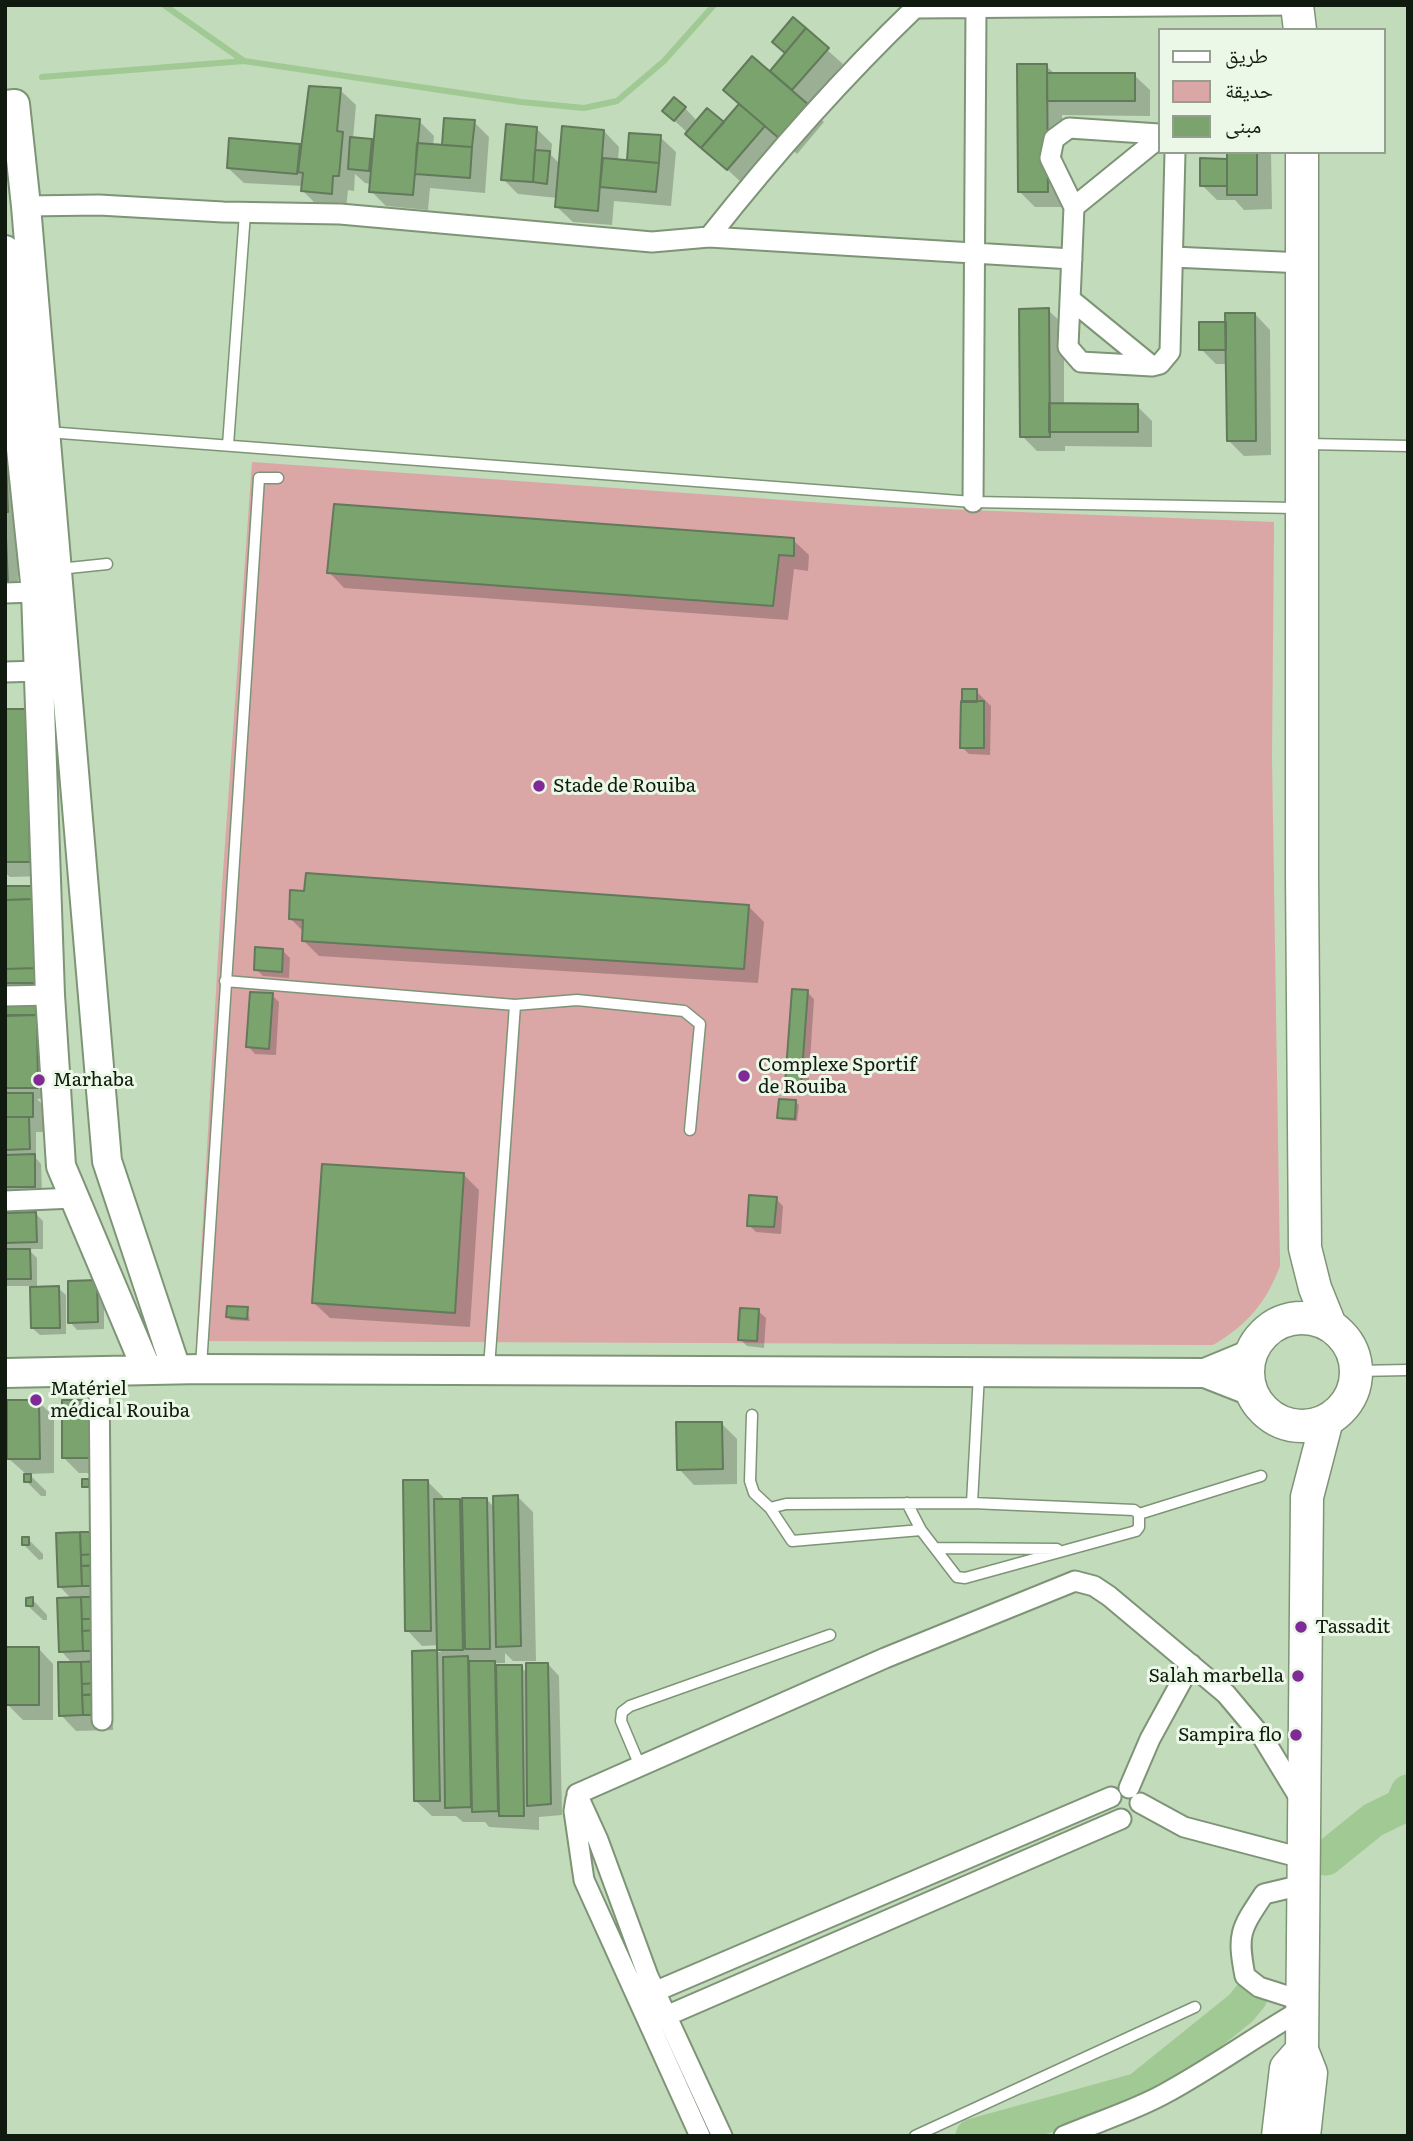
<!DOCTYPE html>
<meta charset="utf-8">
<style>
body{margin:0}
#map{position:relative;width:1413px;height:2141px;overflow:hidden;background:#c2dbbb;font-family:Literata,"Noto Naskh Arabic",serif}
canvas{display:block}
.frame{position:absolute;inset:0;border:7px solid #111a0e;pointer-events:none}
.legend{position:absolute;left:1158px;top:28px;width:228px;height:126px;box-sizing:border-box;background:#ebf8e7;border:2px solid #949f90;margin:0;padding:9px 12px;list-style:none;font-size:21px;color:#111a0e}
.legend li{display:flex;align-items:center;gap:14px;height:35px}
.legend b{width:35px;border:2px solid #949f90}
</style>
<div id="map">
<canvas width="1413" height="2141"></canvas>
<div class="frame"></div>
<ul class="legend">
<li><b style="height:9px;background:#fff"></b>طريق</li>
<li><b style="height:19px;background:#daa6a6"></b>حديقة</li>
<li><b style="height:19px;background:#7ba36e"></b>مبنى</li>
</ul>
</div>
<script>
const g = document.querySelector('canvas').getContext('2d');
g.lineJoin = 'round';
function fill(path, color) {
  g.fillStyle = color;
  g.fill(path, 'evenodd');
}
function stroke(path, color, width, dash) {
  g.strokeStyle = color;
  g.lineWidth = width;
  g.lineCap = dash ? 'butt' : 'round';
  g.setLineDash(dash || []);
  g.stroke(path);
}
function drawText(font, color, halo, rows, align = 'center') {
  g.font = font + ' Literata,serif';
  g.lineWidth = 6;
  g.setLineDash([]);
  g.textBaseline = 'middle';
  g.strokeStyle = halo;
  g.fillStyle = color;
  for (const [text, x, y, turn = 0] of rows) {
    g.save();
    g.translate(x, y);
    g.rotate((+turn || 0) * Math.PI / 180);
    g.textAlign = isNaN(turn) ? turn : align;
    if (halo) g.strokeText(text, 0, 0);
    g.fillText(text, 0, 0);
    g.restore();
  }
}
fill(new Path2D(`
 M252,462L867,506L1274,522L1272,758L1280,1266C1266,1303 1247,1325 1213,1345L196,1341L222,886Z`), '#daa6a6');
fill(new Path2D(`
 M793,20L843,64L807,106L824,122L797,154L781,140L743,184L664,111L685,108L698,122L724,124L787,54L774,42Z
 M1046,66L1055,74L1134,75L1150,90V116L1062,115L1063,207H1035L1020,192Z
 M340,90L356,105L353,139L371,140L375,144L419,121L434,136L433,146L443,147L474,122L489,137L485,193L430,188L428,210L386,206L371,191V184L365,183L355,174L354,191L348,190L346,209L318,206L303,191V186L244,183L228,168L231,140L302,146Z
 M536,128L552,144L551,155L561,165L604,131L619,147L618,161L628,162L631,134L660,137L676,152L671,206L614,201L612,225L573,222L557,207L558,198L518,194L503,179Z
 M1229,152H1271L1272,209L1244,210L1235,200H1217L1202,185L1229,160Z
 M1048,310L1064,325V405L1137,406L1152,421V447L1065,446V451H1037L1022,436Z
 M1255,314L1270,330L1271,455L1244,456L1228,440V364H1216L1201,349L1227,324Z
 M5,433L17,445L18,596H5Z
 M793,540L809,555L808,571L794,569L788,620L344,588L329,572Z
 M976,691L991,706L990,755L969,754L962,747Z
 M5,711H27L44,876L10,877L5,873Z
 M31,887L47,903L52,985L5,993V888Z
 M748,906L764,922L758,983L319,956L303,940L304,932L290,918Z
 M283,951L290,958L289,978L263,976L256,969Z
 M807,992L814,999L808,1091H794L787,1083Z
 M272,995L279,1002L276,1055L255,1054L248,1046Z
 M5,1004H35L50,1019L48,1098L37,1099L48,1110V1132H36V1156H34L41,1164L42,1193H5Z
 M795,1102L799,1105L797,1121L782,1120L779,1117Z
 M464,1175L479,1190L470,1327L330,1318L314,1303Z
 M776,1199L783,1206L781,1234L756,1232L749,1225Z
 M5,1214H36L43,1221V1249H28L37,1258V1289L58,1288L66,1295V1334L40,1335L32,1328V1286H5Z
 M97,1282L104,1289V1329L77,1330L70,1322Z
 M247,1309L250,1321L231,1320L228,1317Z
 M758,1311L766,1318L764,1348L747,1346L740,1339Z
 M39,1402L54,1417V1473L29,1474L46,1491V1496H41L26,1481V1474L8,1458Z
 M94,1402L109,1417L110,1473H79L64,1458Z
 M721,1423L737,1439V1484L694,1485L679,1469Z
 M427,1481L443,1497V1501H459L464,1505L487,1500L495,1508L518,1497L533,1512L536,1661H513L505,1653V1663H495L499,1667H521L527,1673L548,1664L559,1676L562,1815L539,1817V1830L489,1827L485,1822H463L456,1816H432L416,1801L414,1652H441L439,1645L422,1646L407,1630Z
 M95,1534L110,1549L111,1601H98L111,1614L113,1665L99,1666L112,1678L113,1730L76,1731L61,1715L73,1664L61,1651L72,1599L60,1587L58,1535Z
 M28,1539L43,1554V1559L39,1560L23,1544Z
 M32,1599L47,1615V1620H43L27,1605Z
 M38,1648L53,1664V1720H23L8,1705Z`), '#0003');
stroke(new Path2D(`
 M164,5L244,61L521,102L584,108L617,101L664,61L714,5
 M42,77L244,61`), '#a0c993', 6);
stroke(new Path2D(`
 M1326,1858L1373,1820L1402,1806L1408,1792
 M973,2136L1139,2090L1241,2008L1250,1997`), '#a0c993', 35);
const building = new Path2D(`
 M793,17L806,28L785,53L772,42Z
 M806,28L829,48L792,90L770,71Z
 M752,56L810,106L781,140L723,90Z
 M1017,64H1047L1048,192H1018Z
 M1047,73H1135V101H1047Z
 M309,86L341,88L337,131L343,132L339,176H333L332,194L301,191L303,173L298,172Z
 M674,97L686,107L674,121L662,111Z
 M739,104L765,126L727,170L701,148Z
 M707,108L724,122L701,148L685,134Z
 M376,115L420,119L413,195L369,192Z
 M444,118L475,120L472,147L442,145Z
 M506,124L537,127L533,182L501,180Z
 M562,126L604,130L598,211L555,207Z
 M629,133L661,135L659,163L627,160Z
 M350,137L372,139L369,171L348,169Z
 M229,138L300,144L297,174L227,168Z
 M417,143L472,147L470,178L415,174Z
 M535,150L550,151L547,184L533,182Z
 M1227,152H1257V195H1227Z
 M603,158L659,163L656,192L600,187Z
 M1200,158L1227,159V186H1200Z
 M1049,308L1050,437H1020L1019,309Z
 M1225,313H1255L1256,441H1227Z
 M1199,322H1226V350H1199Z
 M1049,403L1138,404V432H1049Z
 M5,431L8,512H5Z
 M334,504L794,538V556L779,555L773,606L327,573Z
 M5,512L8,585H5Z
 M962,689H977V702H962Z
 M961,701H984V748H960Z
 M5,709H27L30,862H5Z
 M306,873L749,905L744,969L302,941L303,920L289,919L290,890L304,891Z
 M5,886H32V899L5,900Z
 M36,899L37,968L5,969V900Z
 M255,947L283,949L282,972L254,970Z
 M37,968V983H5V969Z
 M792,989L808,990L801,1085L785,1084Z
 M250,992L273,993L269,1049L246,1047Z
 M5,1002H36V1015H5Z
 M37,1015L38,1088H5V1016Z
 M5,1093H33V1117H5Z
 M779,1099L796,1100L795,1119L777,1118Z
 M5,1117H29L30,1149L5,1150Z
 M35,1154V1187H5V1155Z
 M322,1164L464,1173L455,1313L312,1303Z
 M749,1195L777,1197L774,1227L747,1226Z
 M36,1212L37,1242L5,1243V1213Z
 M5,1249H30L31,1279H5Z
 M97,1280L98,1322L68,1323V1281Z
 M59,1286L60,1328H31L30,1287Z
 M227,1306L248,1307L247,1319L226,1317Z
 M740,1308L759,1309L757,1341L738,1340Z
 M7,1400H39L40,1459H7Z
 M62,1400H95V1458H62Z
 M676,1422H722L723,1469L677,1470Z
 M24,1474H31V1482H24Z
 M82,1479H89V1487H82Z
 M403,1480H428L431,1631H405Z
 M518,1495L521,1646L496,1647L493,1496Z
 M462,1498H487L490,1649H465Z
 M434,1499H460L463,1650H437Z
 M80,1532H96V1554L81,1555Z
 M80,1532L82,1586L58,1587L56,1533Z
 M22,1537H29V1545H22Z
 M96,1554L97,1566H81V1555Z
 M96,1565L97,1586H82L81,1566Z
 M33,1597V1606H26V1598Z
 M81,1597H97V1619H82Z
 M81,1597L83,1651L59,1652L57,1598Z
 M82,1619H97L98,1630L82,1631Z
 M97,1630L98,1651H83L82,1631Z
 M5,1647H39V1705H6Z
 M437,1650L440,1801H414L412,1651Z
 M468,1656L471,1807L445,1808L443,1657Z
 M97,1661L98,1683L82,1684L81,1662Z
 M469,1661H495L498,1811L472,1812Z
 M58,1662H81L83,1715L59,1716Z
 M526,1663H548L551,1804L527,1806Z
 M496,1665H522L524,1816H499Z
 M98,1683V1695H82V1684Z
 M98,1694V1715H83L82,1695Z`);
fill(building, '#7ba36e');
stroke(building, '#63795b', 2);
const lane = new Path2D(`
 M47,432L973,502L1296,508
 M1307,444L1408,446
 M228,445L245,213
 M59,569L107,564
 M225,981L515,1005L489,1368
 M515,1005L577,1000L684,1011L700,1024L690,1130
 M201,1366L259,478H278
 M1356,1371L1408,1370
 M752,1415L750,1481L754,1493L770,1508
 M907,1503L921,1530L957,1577L965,1578L1136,1531L1139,1527V1514
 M972,1503L979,1374
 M921,1530L792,1541L770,1508L786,1504L972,1503L1134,1510L1139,1514L1261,1476
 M935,1548L1057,1549
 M640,1766L621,1721L622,1712L630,1706L830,1635
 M915,2136L1195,2007`);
const street = new Path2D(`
 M1159,134L1069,128L1054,139L1050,158L1074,207L1068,347L1081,362L1152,366L1160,364L1170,352L1175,152
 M26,206L99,205L223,212L340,214L652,242L709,237C773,156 840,80 915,8L1298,5
 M1074,207L1159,138
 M709,237L1072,259
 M1173,257L1303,263
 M1070,299L1152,366
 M973,502L976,8
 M5,593L36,592
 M5,672L41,671
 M5,996L50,995
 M5,1201L74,1198
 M99,1370L102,1720
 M1129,1788L1150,1739L1191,1664
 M577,1794L885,1658L1075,1581L1094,1586L1109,1596L1226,1694L1263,1738L1302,1802
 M577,1794L598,1840L648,1976L722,2136
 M576,1799L574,1811L584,1880L700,2136
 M1140,1803L1184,1827L1302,1858
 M1302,1885L1264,1894C1240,1930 1237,1934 1245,1976L1259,1987L1303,2001
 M640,1998L1111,1797
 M650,2023L1121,1819
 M1064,2136C1097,2122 1133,2111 1164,2094C1212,2068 1256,2036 1303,2009`);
const secondary = new Path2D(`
 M5,105L15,104L26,206L107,1161L176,1369
 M5,250L12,363L36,592L50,995L61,1166L147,1370
 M5,1373L201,1369L1205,1373L1251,1391
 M1205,1373L1251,1354`);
const primary = new Path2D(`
 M1297,5L1300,30
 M1302,152V875L1305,1248L1315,1288L1330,1325
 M1248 1372a54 54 0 1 1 108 0a54 54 0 1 1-108 0Z
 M1278,2136L1286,2068L1302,2050
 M1304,2136L1311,2073L1302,2050L1307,1497L1327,1420`);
stroke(lane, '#7e9476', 13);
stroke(street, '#7e9476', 23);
stroke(secondary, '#7e9476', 32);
stroke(primary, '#7e9476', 35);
stroke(lane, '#fff', 10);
stroke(street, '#fff', 19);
stroke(secondary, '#fff', 28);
stroke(primary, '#fff', 32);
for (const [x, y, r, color] of [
 [539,786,7,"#802a98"],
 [744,1076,7,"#802a98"],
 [39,1080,7,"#802a98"],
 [36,1400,7,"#802a98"],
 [1301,1627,7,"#802a98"],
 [1298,1676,7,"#802a98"],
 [1296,1735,7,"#802a98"]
]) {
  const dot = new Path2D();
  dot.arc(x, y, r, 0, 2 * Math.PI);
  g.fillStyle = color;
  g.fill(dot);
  stroke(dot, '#ebf8e7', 2.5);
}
drawText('19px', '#111a0e', '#ebf8e7', [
 ["Stade de Rouiba",553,786],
 ["Complexe Sportif",758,1065],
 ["de Rouiba",758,1087],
 ["Marhaba",53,1080],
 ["Matériel",50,1389],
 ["médical Rouiba",50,1411],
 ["Tassadit",1315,1627],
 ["Salah marbella",1284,1676,"right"],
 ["Sampira flo",1282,1735,"right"]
], 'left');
</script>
